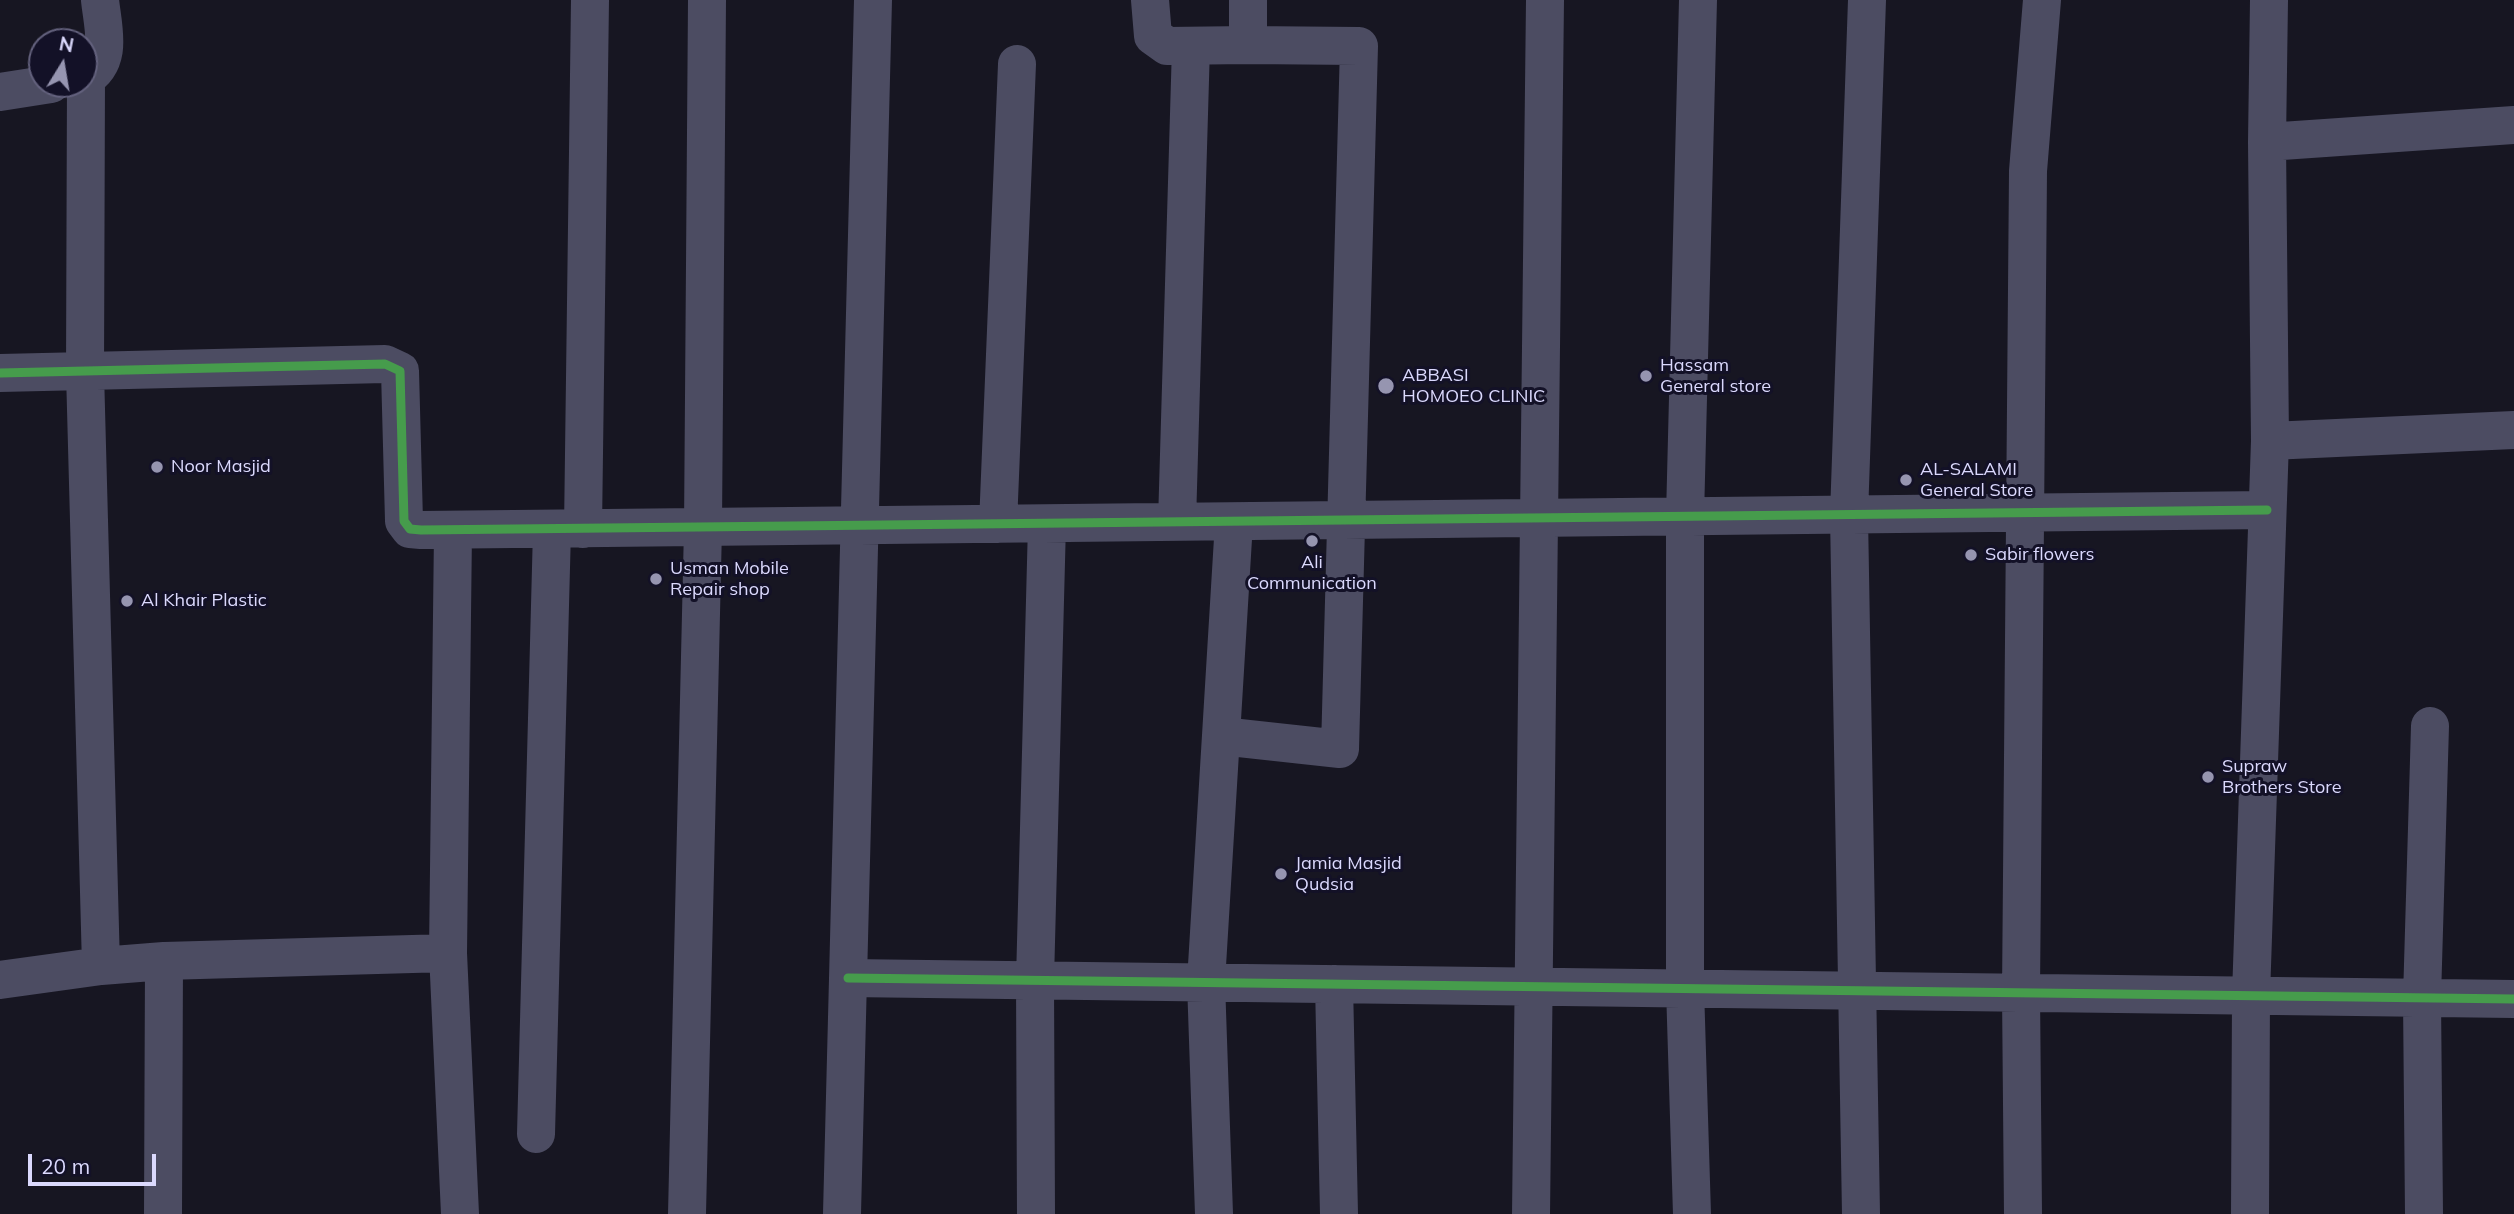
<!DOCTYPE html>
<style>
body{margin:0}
#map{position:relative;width:2514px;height:1214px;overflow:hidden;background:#171622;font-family:Mulish,sans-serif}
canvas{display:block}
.north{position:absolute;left:28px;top:28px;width:70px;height:70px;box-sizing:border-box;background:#131127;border:2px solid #63617d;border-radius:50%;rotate:11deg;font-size:19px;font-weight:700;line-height:28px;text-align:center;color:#dbd9fd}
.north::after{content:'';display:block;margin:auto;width:24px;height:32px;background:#9695b0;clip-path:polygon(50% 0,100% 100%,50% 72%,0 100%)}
.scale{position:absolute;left:28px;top:1154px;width:128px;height:32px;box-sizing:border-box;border:4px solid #dbd9fd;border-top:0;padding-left:9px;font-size:21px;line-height:24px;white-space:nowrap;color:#dbd9fd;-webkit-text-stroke:5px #131127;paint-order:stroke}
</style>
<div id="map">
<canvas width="2514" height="1214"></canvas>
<div class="north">N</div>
<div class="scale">20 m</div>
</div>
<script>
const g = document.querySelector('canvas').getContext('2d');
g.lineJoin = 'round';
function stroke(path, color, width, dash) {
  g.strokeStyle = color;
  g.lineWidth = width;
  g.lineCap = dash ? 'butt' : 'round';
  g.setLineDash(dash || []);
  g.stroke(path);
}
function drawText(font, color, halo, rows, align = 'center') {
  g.font = font + ' Mulish,sans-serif';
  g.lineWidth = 6;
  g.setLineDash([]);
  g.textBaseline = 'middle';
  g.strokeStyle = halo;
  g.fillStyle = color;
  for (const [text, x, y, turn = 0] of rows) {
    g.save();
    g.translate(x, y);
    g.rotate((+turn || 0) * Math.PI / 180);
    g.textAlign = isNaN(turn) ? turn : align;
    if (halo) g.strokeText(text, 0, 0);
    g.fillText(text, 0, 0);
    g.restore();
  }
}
stroke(new Path2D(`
 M1150,0L1153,36L1167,46L1248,45V0
 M84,79C114,62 103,29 100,0
 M86,79L85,372L101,966
 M0,92L51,84
 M2267,142L2514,125
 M0,373L385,364L400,371L404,521L410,529L421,530L2267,510
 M2270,441L2514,430
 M1177,522L1191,46
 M998,524L1017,64
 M583,529L590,0
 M453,531L448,953L460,1214
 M1221,736L1340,749L1359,46L1248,45
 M848,978L2514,999
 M0,980L101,966L164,961L448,953
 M1334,984L1339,1214
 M536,1134L552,530
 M163,1214L164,961
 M687,1214L703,528L707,0
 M842,1214L873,0
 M1036,1214L1035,980L1047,524
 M1214,1214L1206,982L1234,522
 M1531,1214L1545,0
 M1692,1214L1685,988V517L1698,0
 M1861,1214L1849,515L1867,0
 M2023,1214L2021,992L2028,171L2042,0
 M2250,1214L2251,995L2270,441L2267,142L2269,0
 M2424,1214L2422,998L2430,726`), '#4c4c62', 38);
stroke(new Path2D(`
 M0,373L385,364L400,371L404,521L410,529L421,530L2267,510
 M848,978L2514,999`), '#469c4c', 9);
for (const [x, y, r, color] of [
 [1646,376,7,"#9695b0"],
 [1386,386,9,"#9695b0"],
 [157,467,7,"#9695b0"],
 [1906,480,7,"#9695b0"],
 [1312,541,7,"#9695b0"],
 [1971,555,7,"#9695b0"],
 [656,579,7,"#9695b0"],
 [127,601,7,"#9695b0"],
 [2208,777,7,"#9695b0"],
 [1281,874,7,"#9695b0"]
]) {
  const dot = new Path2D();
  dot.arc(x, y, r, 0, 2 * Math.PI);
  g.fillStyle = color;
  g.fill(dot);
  stroke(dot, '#131127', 2.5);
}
drawText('18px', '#dbd9fd', '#131127', [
 ["Hassam",1660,366],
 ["General store",1660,387],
 ["ABBASI",1402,376],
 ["HOMOEO CLINIC",1402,397],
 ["Noor Masjid",171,467],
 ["AL-SALAMI",1920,470],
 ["General Store",1920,491],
 ["Sabir flowers",1985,555],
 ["Ali",1312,563,"center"],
 ["Communication",1312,584,"center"],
 ["Usman Mobile",670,569],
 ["Repair shop",670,590],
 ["Al Khair Plastic",141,601],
 ["Supraw",2222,767],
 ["Brothers Store",2222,788],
 ["Jamia Masjid",1295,864],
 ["Qudsia",1295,885]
], 'left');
</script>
